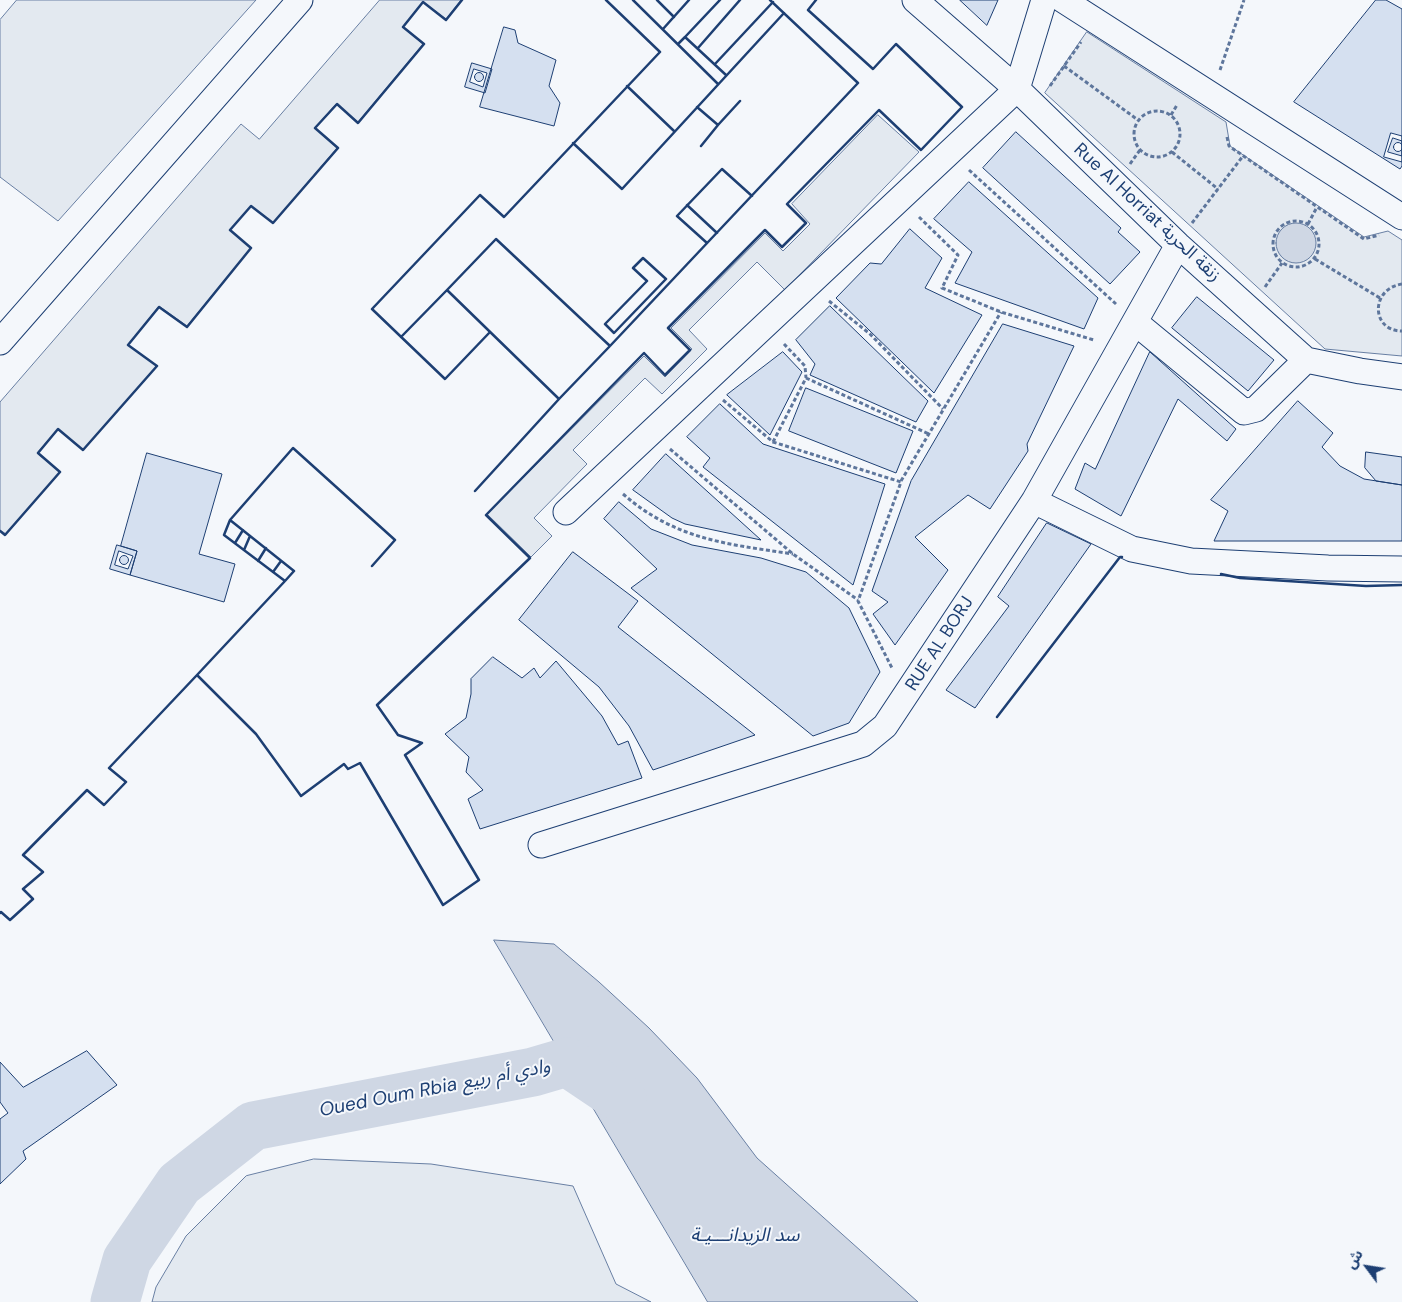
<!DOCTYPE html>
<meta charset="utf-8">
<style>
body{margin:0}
#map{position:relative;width:1402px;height:1302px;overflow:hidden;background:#f4f7fb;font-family:"DM Sans","Noto Sans Arabic",sans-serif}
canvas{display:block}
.north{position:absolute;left:1342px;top:1242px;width:50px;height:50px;-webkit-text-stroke:4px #f4f7fb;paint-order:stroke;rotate:301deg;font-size:14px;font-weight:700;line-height:20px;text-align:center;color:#1d3f73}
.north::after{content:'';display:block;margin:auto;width:18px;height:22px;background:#1d3f73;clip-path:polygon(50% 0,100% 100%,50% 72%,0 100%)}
</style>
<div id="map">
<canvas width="1402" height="1302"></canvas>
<div class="north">ش</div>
</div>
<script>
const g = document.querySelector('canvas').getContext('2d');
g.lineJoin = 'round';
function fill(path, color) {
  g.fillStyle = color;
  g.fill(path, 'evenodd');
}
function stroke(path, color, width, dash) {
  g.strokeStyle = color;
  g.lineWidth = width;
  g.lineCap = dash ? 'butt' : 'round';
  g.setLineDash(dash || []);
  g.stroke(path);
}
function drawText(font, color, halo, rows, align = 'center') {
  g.font = font + ' "DM Sans","Noto Sans Arabic",sans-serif';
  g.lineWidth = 4;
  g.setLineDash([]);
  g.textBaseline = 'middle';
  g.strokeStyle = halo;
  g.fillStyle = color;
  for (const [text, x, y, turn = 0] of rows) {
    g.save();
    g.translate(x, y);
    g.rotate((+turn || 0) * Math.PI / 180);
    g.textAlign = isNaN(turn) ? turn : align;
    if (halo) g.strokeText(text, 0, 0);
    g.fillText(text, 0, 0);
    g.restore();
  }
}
const green = new Path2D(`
 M17,0H256L58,221L0,177V20Z
 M380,0H461L446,19L423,2L403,27L423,44L358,122L336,104L315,128L337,148L273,223L251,206L230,230L251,248L187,326L159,306L128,345L157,366L83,450L58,429L37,453L60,472L6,534L0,530V402L241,124L259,139Z
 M1087,32L1226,122L1230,146L1364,237L1388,231L1402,240V356L1325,349L1045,93Z
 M878,115L919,152L785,290L757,262L689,330L707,349L662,394L645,378L573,450L587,464L534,518L552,536L531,557L487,514L644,356L665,377L692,349L671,328L765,233L783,251L810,224L792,204Z
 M314,1159L431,1164L573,1186L616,1284L651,1302H152L156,1287L186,1236L246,1176Z`);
fill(green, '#e3e9f0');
stroke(green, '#687fa3', 1);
const water = new Path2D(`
 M1276 243a20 20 0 1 1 40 0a20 20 0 1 1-40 0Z
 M494,940L554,944L599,982L649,1028L697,1078L757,1158L918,1302H708Z`);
fill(water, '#cfd7e4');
stroke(water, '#687fa3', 1);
stroke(new Path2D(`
 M115,1302L127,1260L179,1184L253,1126L533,1072L567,1062L622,1099`), '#cfd7e4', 49);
const building = new Path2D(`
 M960,0H998L987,25Z
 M1376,0H1386L1402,9V166L1400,169L1294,102Z
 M504,27L515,30L518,43L556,60L549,86L560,103L554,126L480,107Z
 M472,63L492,69L485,93L465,87Z
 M474,69L487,73L483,87L470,82Z
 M474.5 77a4.5 4.5 0 1 1 9 0a4.5 4.5 0 1 1-9 0Z
 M1016,132L1121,228L1118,232L1140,252L1110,284L983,168Z
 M1391,133L1402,136V162L1384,157Z
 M1393,138L1402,141V156L1388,152Z
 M1393.5 147a4.5 4.5 0 1 1 9 0a4.5 4.5 0 1 1-9 0Z
 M969,182L1098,298L1084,329L955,283L972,252L934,219Z
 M910,229L942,258L925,288L982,315L934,393L836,298L870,263L881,264Z
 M1197,297L1274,360L1248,391L1172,328Z
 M830,306L928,401L916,422L810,375L815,364L796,340Z
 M1003,324L1074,346L1027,444L1028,451L990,509L968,495L915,537L948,570L895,645L873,614L888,602L872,591L911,481Z
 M783,352L802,372L770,435L727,395Z
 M1150,352L1236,429L1227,441L1178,399L1121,516L1075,489L1085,463L1095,469Z
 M806,388L913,431L896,473L789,431Z
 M1298,401L1333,433L1322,447L1340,466L1364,479L1402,485V541H1214L1228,511L1211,500Z
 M720,404L763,444L885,484L853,585L703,467L710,458L687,437Z
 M1366,452L1402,457V485L1376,481L1365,468Z
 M147,453L222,474L199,554L235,564L224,602L130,575L137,551L121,546Z
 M666,454L761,540L685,524L672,518L633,490Z
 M619,502L651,529L692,545L761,558L806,572L849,608L880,672L849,723L813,736L631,588L657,569L604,519Z
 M1047,523L1091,544L975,708L946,690L1009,606L998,597Z
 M117,545L137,551L130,575L110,569Z
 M119,551L133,556L128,569L115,565Z
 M573,552L638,601L618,627L755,735L653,770L629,726L599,687L519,620Z
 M119.5 560a4.5 4.5 0 1 1 9 0a4.5 4.5 0 1 1-9 0Z
 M493,657L522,678L534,668L540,678L556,661L602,716L618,745L628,741L642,778L480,829L468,799L483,790L466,772L469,757L445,734L466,718L471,694V679Z
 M87,1051L117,1085L23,1151L26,1159L0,1184V1119L8,1113L0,1102V1062L23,1087Z`);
fill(building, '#d5e0f0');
stroke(building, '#1d3f73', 1);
const minor = new Path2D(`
 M915,0L1017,89L1178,245L1306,360L1360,371L1402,377
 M1063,0L1402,217
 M1136,323L1244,412L1256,409L1306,360
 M0,342L300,0
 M1034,501L1132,549L1191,561L1328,568L1402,569
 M566,512L1017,89L1044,0
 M541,845L863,744L885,726L1034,501L1178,245`);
stroke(minor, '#1d3f73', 27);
stroke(new Path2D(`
 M1064,66L1138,120
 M1220,70L1244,0
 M1050,86L1081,42
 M1134 134a23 23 0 1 1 46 0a23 23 0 1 1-46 0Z
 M1171,115L1177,105
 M1227,137L1229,146L1364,239L1379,235
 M1172,152L1218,189
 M1130,164L1140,150
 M969,170L1116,304
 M919,217L958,255L942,288L1001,312L1094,340
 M1273 244a23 23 0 1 1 46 0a23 23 0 1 1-46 0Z
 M1192,223L1243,156
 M1308,224L1317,207
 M1315,259L1380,298
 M1402,284C1370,289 1371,331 1402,331
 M1265,287L1282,263
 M829,301L870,334L943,409
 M806,378L929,434
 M723,400L773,442L901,482L858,601L892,668
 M773,442L806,378L805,366L784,344
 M670,449L793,554L858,600
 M901,481L1001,312
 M623,494C676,540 727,544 793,554`), '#5e769c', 3, [4, 2.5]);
stroke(minor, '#f4f7fb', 25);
stroke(new Path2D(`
 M633,0L718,84
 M657,0L674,17
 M720,0L685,37L726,75
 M663,29L689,0
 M678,44L685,37
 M698,48L740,0
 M715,64L773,2
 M627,86L674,131
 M697,107L718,125L740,101
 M573,143L622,189L784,13
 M701,146L718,125
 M687,205L717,233
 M707,243L677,216L722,169L752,196
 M643,258L666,279L614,333L605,324L647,281L633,268Z
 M490,332L445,379L372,309L480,195L504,217L660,52L606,0
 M401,337L447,290
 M559,399L610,346
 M475,491L559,399L447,290L496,239L610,346L858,83L770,0
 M230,520L294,571L285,581
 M0,531L5,535L60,472L38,453L58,429L83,450L157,366L128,345L159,307L187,327L251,248L230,230L251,206L273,223L338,148L315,128L337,104L358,123L424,44L403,27L423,2L446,20L462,0
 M235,543L243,530
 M244,550L250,536
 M258,561L266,548
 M273,572L281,561
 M1221,574L1240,578L1366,586L1402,585
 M197,675L285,581L224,535L230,520L293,448L395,540L372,566
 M997,717L1120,557H1122
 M0,913L1,912L10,920L33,899L23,889L43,872L23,855L87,790L104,805L126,782L109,768L197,675L256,734L301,796L344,764L348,769L360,763L443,905L479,880L405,755L422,743L398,735L377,705L530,558L486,515L644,353L665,375L690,350L668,328L765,230L782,247L806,223L787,204L879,110L921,150L962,107L896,44L873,69L808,10L816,0`), '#1d3f73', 2.5);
drawText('18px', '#1d3f73', '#f4f7fb', [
 ["Rue Al Horriat زنقة الحرية",1147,213,43],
 ["RUE AL BORJ",940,644,-57]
]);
drawText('italic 19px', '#1d3f73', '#f4f7fb', [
 ["Oued Oum Rbia وادي أم ربيع",435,1089,-11],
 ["سد الزيدانـــيـة",745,1236]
]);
</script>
